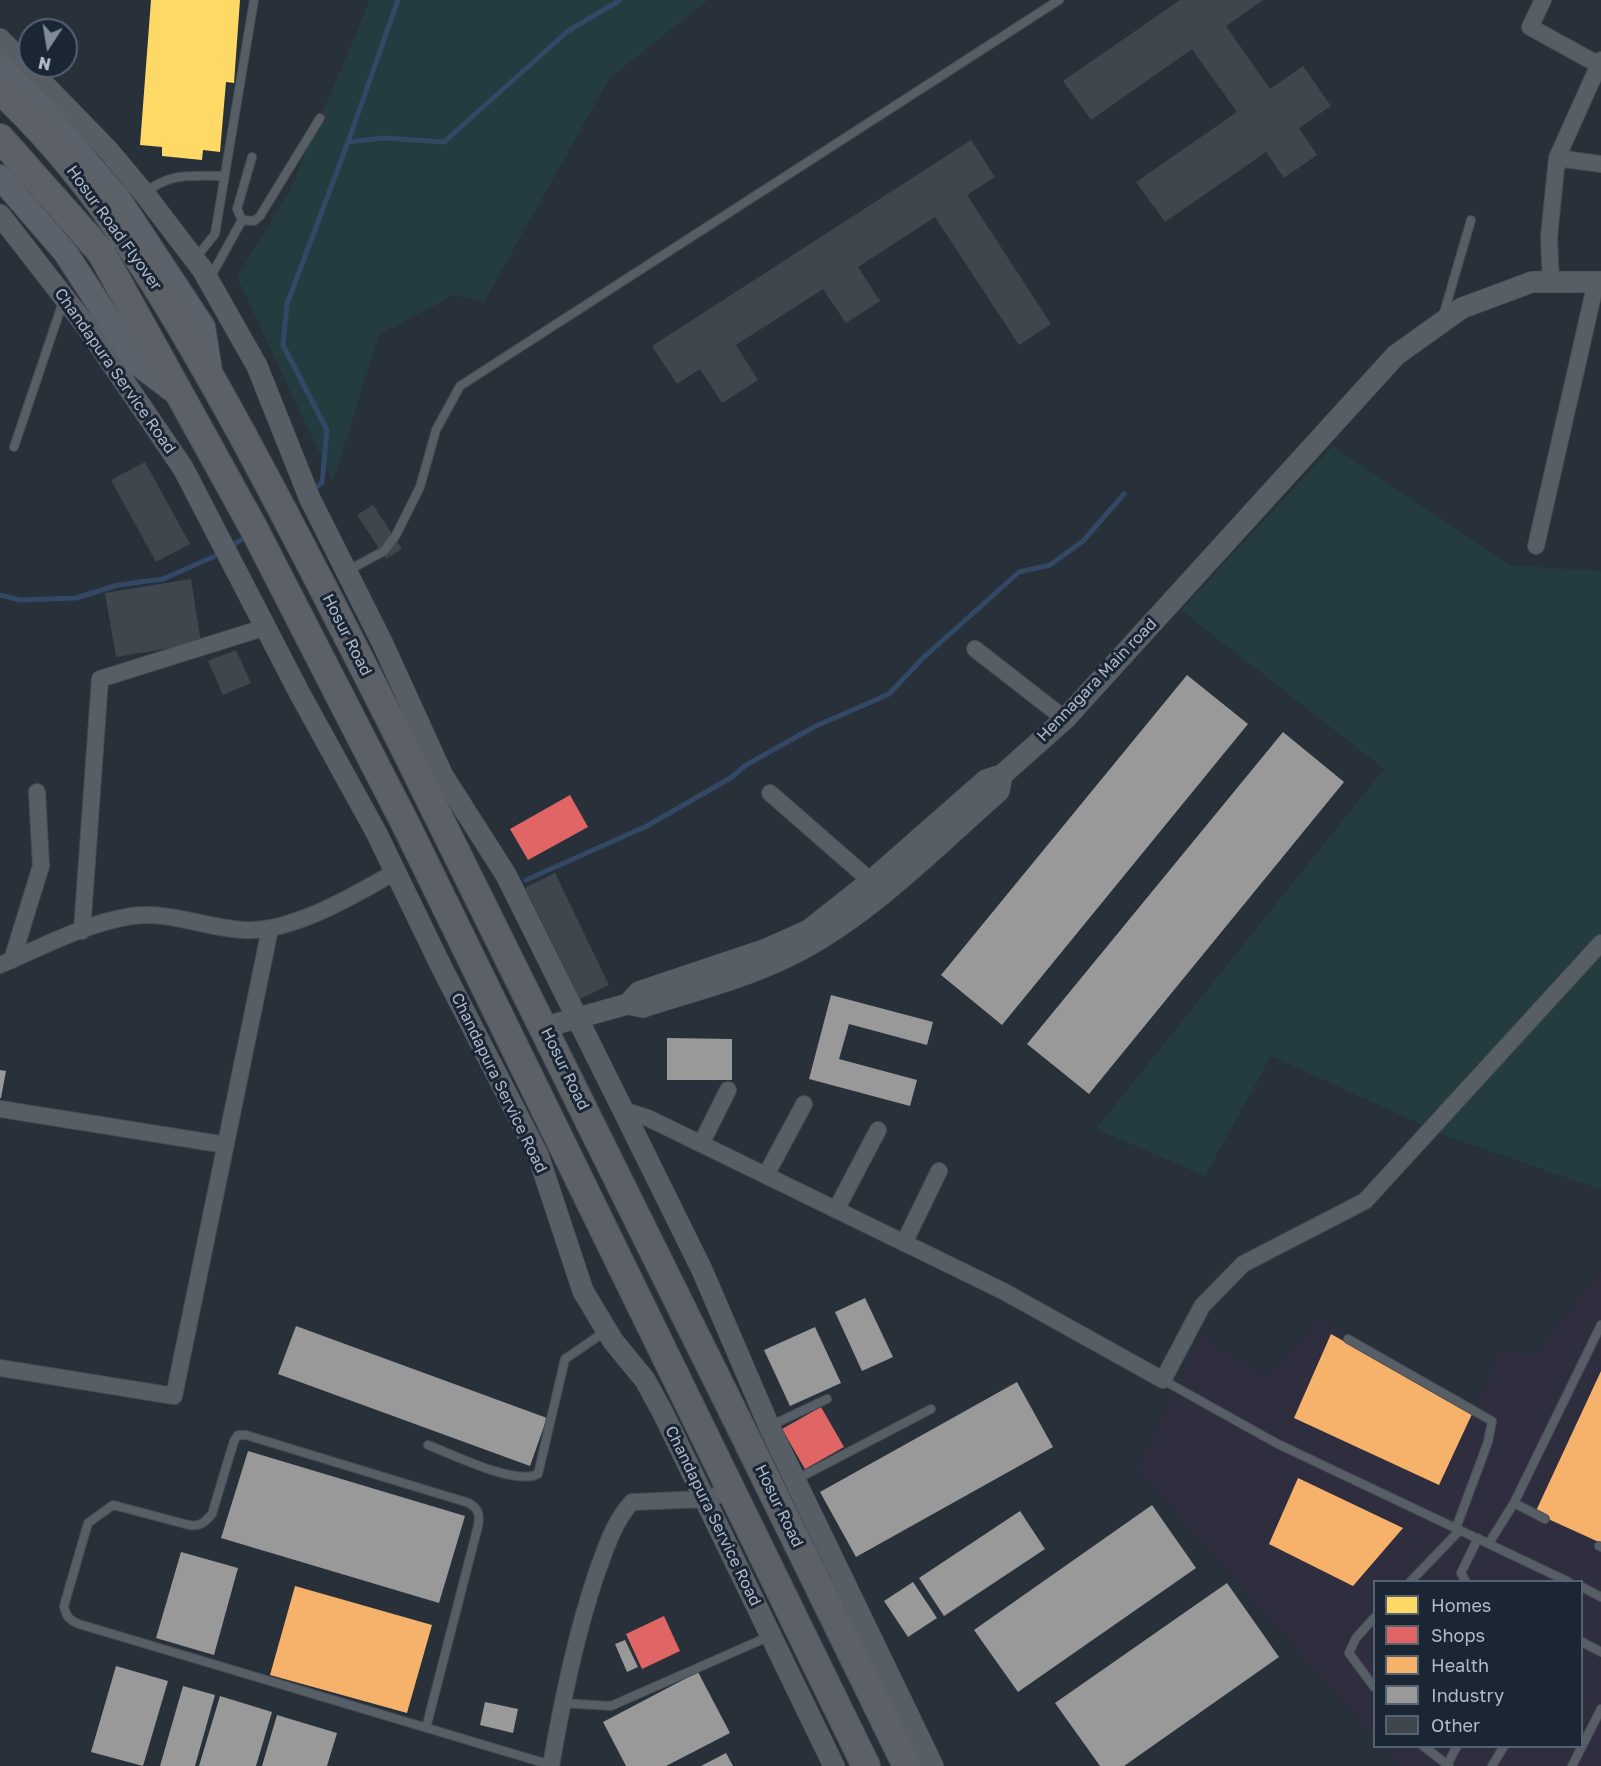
<!DOCTYPE html>
<style>
body{margin:0}
#map{position:relative;width:1601px;height:1766px;overflow:hidden;background:#283039;font-family:"Golos Text",sans-serif}
canvas{display:block}
.legend{position:absolute;left:1373px;top:1580px;width:210px;height:168px;box-sizing:border-box;background:#1a2634;border:2px solid #566270;margin:0;padding:8px 10px;list-style:none;font-size:18px;color:#b1bbca}
.legend li{display:flex;align-items:center;gap:12px;height:30px}
.legend b{width:30px;border:2px solid #566270}
.north{position:absolute;left:18px;top:18px;width:60px;height:60px;box-sizing:border-box;background:#1a2634;border:2px solid #566270;border-radius:50%;rotate:192deg;font-size:16px;font-weight:700;line-height:24px;text-align:center;color:#b1bbca}
.north::after{content:'';display:block;margin:auto;width:21px;height:27px;background:#818a97;clip-path:polygon(50% 0,100% 100%,50% 72%,0 100%)}
</style>
<div id="map">
<canvas width="1601" height="1766"></canvas>
<ul class="legend">
<li><b style="height:16px;background:#ffd966"></b>Homes</li>
<li><b style="height:16px;background:#e06666"></b>Shops</li>
<li><b style="height:16px;background:#f6b26b"></b>Health</li>
<li><b style="height:16px;background:#999"></b>Industry</li>
<li><b style="height:16px;background:#40464e"></b>Other</li>
</ul>
<div class="north">N</div>
</div>
<script>
const g = document.querySelector('canvas').getContext('2d');
g.lineJoin = 'round';
function fill(path, color) {
  g.fillStyle = color;
  g.fill(path, 'evenodd');
}
function stroke(path, color, width, dash) {
  g.strokeStyle = color;
  g.lineWidth = width;
  g.lineCap = dash ? 'butt' : 'round';
  g.setLineDash(dash || []);
  g.stroke(path);
}
function drawText(font, color, halo, rows, align = 'center') {
  g.font = font + ' "Golos Text",sans-serif';
  g.lineWidth = 6;
  g.setLineDash([]);
  g.textBaseline = 'middle';
  g.strokeStyle = halo;
  g.fillStyle = color;
  for (const [text, x, y, turn = 0] of rows) {
    g.save();
    g.translate(x, y);
    g.rotate((+turn || 0) * Math.PI / 180);
    g.textAlign = isNaN(turn) ? turn : align;
    if (halo) g.strokeText(text, 0, 0);
    g.fillText(text, 0, 0);
    g.restore();
  }
}
fill(new Path2D(`
 M1601,1270V1766H1400L1383,1747L1582,1746V1582H1374V1737L1138,1470L1201,1336L1268,1377L1320,1318L1477,1404L1501,1347L1534,1356Z`), '#2f2e3f');
fill(new Path2D(`
 M370,0H708L609,79L484,302L454,295L379,335L333,482L237,277L289,192Z
 M1333,446L1510,565L1601,571V1189L1451,1138L1271,1056L1205,1176L1096,1129L1384,769L1181,610Z`), '#243c40');
fill(new Path2D(`
 M151,0H240L234,83L226,82L220,152L203,150L202,160L162,156V147L140,145Z`), '#ffd966');
fill(new Path2D(`
 M570,795L588,827L528,860L510,829Z
 M821,1407L844,1447L805,1469L782,1429Z
 M664,1616L680,1651L642,1669L626,1634Z`), '#e06666');
fill(new Path2D(`
 M1331,1334L1472,1414L1439,1485L1294,1418Z
 M1601,1371V1543L1535,1513Z
 M1298,1478L1403,1528L1353,1586L1269,1544Z
 M295,1586L432,1625L407,1713L270,1675Z`), '#f6b26b');
fill(new Path2D(`
 M1187,675L1248,724L1002,1025L941,975Z
 M1283,732L1344,782L1089,1094L1027,1044Z
 M831,995L933,1022L927,1045L849,1024L839,1059L917,1080L910,1106L809,1079Z
 M667,1038L732,1039V1080H667Z
 M0,1070L6,1071L1,1098H0Z
 M865,1298L893,1357L862,1371L835,1312Z
 M296,1326L547,1418L530,1466L278,1374Z
 M815,1327L841,1383L790,1406L764,1350Z
 M1017,1382L1053,1447L856,1557L820,1492Z
 M248,1451L465,1516L439,1603L221,1538Z
 M1152,1505L1196,1568L1018,1692L974,1630Z
 M1020,1511L1045,1549L944,1616L919,1578Z
 M181,1552L238,1568L214,1655L156,1638Z
 M913,1582L937,1618L908,1637L884,1601Z
 M1227,1583L1279,1657L1124,1766H1100L1055,1703Z
 M625,1640L638,1667L627,1672L615,1644Z
 M116,1666L168,1681L143,1766L91,1752Z
 M698,1672L730,1733L666,1766H626L603,1722Z
 M183,1686L215,1695L195,1766H160Z
 M220,1696L272,1712L256,1766H199Z
 M485,1702L518,1709L513,1733L480,1725Z
 M277,1715L337,1733L327,1766H262Z
 M726,1753L733,1766H701Z`), '#999');
stroke(new Path2D(`
 M348,142L398,0
 M311,491L322,483L327,430L283,345L287,304L348,142L384,138L444,142L568,31L620,0
 M230,547L247,536
 M0,595L20,600L76,598L118,585L163,579L222,553
 M526,880L647,826L732,777L746,765L814,727L889,694L923,658L1019,572L1050,565L1083,541L1124,494`), '#324865', 5);
fill(new Path2D(`
 M1180,0H1263L1226,26L1270,89L1303,66L1331,106L1299,128L1317,155L1284,178L1266,152L1165,222L1136,182L1237,112L1192,49L1091,120L1063,81Z
 M971,140L995,177L967,195L1051,324L1019,345L935,217L858,267L880,301L846,323L823,289L736,345L758,380L722,403L700,369L677,384L652,346Z
 M145,462L190,544L156,562L111,480Z
 M373,505L402,549L386,559L357,515Z
 M191,579L201,643L116,657L105,593Z
 M236,650L251,683L223,695L208,661Z
 M555,873L609,985L580,999L525,888Z`), '#40464e');
const service = new Path2D(`
 M144,193C172,172 190,176 224,176
 M242,220L237,209L252,157
 M195,259L215,234L254,0
 M210,278L242,220L254,221L260,216L320,118
 M1443,316L1471,220
 M14,447L64,299
 M347,571L384,551L396,535L420,487L436,430L460,386L1059,0
 M1348,1339L1492,1421L1488,1442L1456,1528
 M1163,1380L1276,1443L1569,1582
 M770,1426L827,1399
 M428,1445C452,1454 515,1486 538,1474L565,1359L606,1331
 M797,1479L931,1409
 M1514,1503L1545,1519
 M1489,1543L1514,1503L1601,1325
 M1599,1546L1601,1547
 M1410,1582L1460,1530
 M1466,1582L1461,1573L1478,1538
 M1582,1587L1601,1597
 M1374,1618L1356,1638L1349,1653L1374,1687
 M1582,1642L1601,1652
 M561,1703L611,1706L770,1636
 M426,1728L478,1526C480,1515 479,1509 469,1503L246,1435H238L234,1441L212,1514C205,1522 200,1527 189,1525L113,1505L88,1523L64,1606C66,1616 69,1620 79,1624L551,1765
 M1423,1746L1449,1766
 M1447,1765L1457,1746
 M1492,1766L1504,1746
 M1572,1766L1601,1709`);
const minor = new Path2D(`
 M1543,0L1530,27L1601,66
 M1557,158L1601,164
 M1551,284L1549,237L1557,158L1601,60
 M1536,546L1596,282
 M975,649L1065,719
 M770,793L880,889
 M82,931L100,679L266,627
 M12,960L41,866L37,792
 M0,965C42,947 86,923 132,916C170,911 206,928 244,930C291,933 355,895 395,872
 M0,1109L226,1145
 M623,1110L648,1118L1003,1291L1163,1380L1202,1306L1243,1264L1365,1201L1601,943
 M701,1144L728,1090
 M766,1175L804,1104
 M836,1210L878,1130
 M904,1243L939,1171
 M0,1368L174,1396L270,929
 M551,1766C562,1701 575,1638 596,1575C606,1548 613,1523 632,1502L705,1499L732,1491`);
const tertiary = new Path2D(`
 M0,39L108,150L144,193L202,269L257,366L310,499L382,642L443,776L506,875L623,1110L702,1270L769,1426L933,1766
 M0,215L87,327L183,468L300,694L376,832L442,968L538,1155L583,1291L613,1341L645,1380L663,1413L834,1766
 M628,1004L643,1007C692,991 746,978 793,954C871,914 934,848 999,791L1002,775
 M545,1027L628,1004L639,992L764,950L809,930L871,881L986,780L1002,775L1065,719L1396,355L1462,308L1532,282H1601`);
const secondary = new Path2D(`
 M0,66L46,114L118,198L203,327L210,371
 M0,177L65,252L137,363L178,394`);
const trunk = new Path2D(`
 M0,90C103,185 175,312 242,434C297,536 349,638 401,741C572,1082 739,1424 907,1766
 M0,138L101,252L253,527L407,827L866,1766`);
stroke(service, '#464c53', 10);
stroke(minor, '#464c53', 18);
stroke(tertiary, '#464c53', 22);
stroke(secondary, '#464c53', 26);
stroke(trunk, '#454b54', 30);
stroke(service, '#585e66', 8);
stroke(minor, '#585e66', 16);
stroke(tertiary, '#585e66', 21);
stroke(secondary, '#5c626b', 24);
stroke(trunk, '#5c6167', 28);
drawText('16px', '#b1bbca', '#1a2634', [
 ["Hosur Road Flyover",114,228,54],
 ["Chandapura Service Road",115,371,55],
 ["Hosur Road",347,635,63],
 ["Hennagara Main road",1097,680,-46],
 ["Hosur Road",565,1069,64],
 ["Chandapura Service Road",499,1083,64],
 ["Hosur Road",779,1506,64],
 ["Chandapura Service Road",713,1516,64]
]);
</script>
